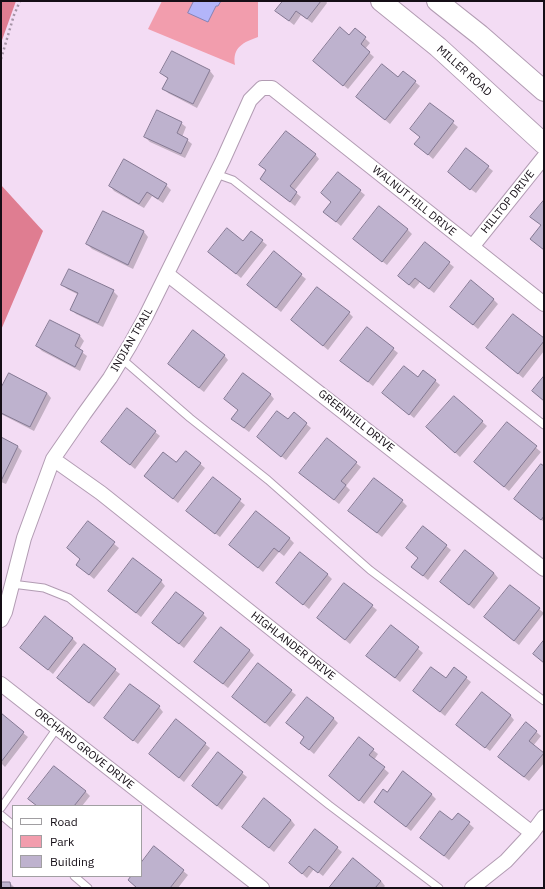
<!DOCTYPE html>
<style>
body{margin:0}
#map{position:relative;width:545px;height:889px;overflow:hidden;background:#f3dcf4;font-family:"IBM Plex Sans",sans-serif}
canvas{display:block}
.frame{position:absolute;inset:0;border:2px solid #150e16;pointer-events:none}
.legend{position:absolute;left:12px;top:805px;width:130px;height:72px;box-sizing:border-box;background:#fff;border:1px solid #a19fa2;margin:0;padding:5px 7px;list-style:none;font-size:12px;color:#150e16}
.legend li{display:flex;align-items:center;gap:8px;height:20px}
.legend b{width:20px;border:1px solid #a19fa2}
</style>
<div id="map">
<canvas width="545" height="889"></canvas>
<div class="frame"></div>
<ul class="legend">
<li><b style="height:5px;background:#fff"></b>Road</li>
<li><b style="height:11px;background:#f29dad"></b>Park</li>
<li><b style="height:11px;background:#beb2ce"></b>Building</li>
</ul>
</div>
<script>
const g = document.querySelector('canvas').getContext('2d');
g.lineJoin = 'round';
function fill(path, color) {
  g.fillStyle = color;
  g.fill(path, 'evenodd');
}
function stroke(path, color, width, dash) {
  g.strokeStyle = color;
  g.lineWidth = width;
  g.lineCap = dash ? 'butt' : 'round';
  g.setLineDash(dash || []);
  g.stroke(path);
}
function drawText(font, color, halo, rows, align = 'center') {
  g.font = font + ' "IBM Plex Sans",sans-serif';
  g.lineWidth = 4;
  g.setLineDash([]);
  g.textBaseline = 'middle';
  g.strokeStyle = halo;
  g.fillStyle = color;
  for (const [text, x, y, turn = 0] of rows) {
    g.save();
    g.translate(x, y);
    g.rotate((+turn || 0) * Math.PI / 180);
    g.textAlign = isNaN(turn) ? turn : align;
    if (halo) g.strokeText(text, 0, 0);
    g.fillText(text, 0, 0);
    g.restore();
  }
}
fill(new Path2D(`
 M162,1H258V37C244,42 232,47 235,65L148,29Z`), '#f29dad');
fill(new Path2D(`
 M1,1H16L1,43Z
 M1,185L43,231L1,330Z`), '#df7d91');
const water = new Path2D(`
 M194,1H221L218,6H216L208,22L188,13Z`);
fill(water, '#b3b5fa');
stroke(water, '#8483b6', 1);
fill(new Path2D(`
 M284,1H326L327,3L312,23L301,15L294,25L281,15Z
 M355,29L370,43L365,49L374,57L348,89L314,61L349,36Z
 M173,52L210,71L214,76L197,108L168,93L164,88L168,79L161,73Z
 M398,78L415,82L420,86L390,124L357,97Z
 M430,104L458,127L433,159L416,144L421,137Z
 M181,123L186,127L182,137L187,140L192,144L185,158L150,142L145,137Z
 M315,154L319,159L294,191L301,197L295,206L266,183L267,171L261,165Z
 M488,167L493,171L476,193L454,177Z
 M338,173L365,195L341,226L324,212L332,202Z
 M166,185L171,190L163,203L152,196L144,208L114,191L110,186Z
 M103,212L144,232L148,237L133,269L92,249L87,244Z
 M407,229L412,234L387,265L359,243Z
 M262,241L267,245L241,278L214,256L243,242Z
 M425,244L454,267L434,293L420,282L414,289L404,281Z
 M274,253L306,279L281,312L248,285Z
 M63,285L113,291L118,296L103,327L76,314L72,310L79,295L67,289Z
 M493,299L498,304L478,329L456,311Z
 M349,313L353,317L328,350L292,320Z
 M50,321L80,336L84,341L79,350L87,356L80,371L42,351L37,346Z
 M544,340V351L523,378L487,348Z
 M393,349L398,353L373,386L346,365Z
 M224,355L228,360L204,392L173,368Z
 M424,371L440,385L414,418L384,393L418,378Z
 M1,391L47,393L51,398L34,431L1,414Z
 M270,394L274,399L249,432L237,423Z
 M454,397L487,426L460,457L432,432Z
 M128,410L160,436L135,469L102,442Z
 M294,414L311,428L286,460L258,437L288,421Z
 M507,423L541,452L509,491L480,467Z
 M1,438L18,447L22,451L6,484L1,482Z
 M186,452L205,468L178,503L145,476L177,464Z
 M356,463L361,467L346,486L350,490L339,504L305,477Z
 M544,468V522L520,504Z
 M213,479L245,505L220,537L192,516Z
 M402,501L407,506L382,537L354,515Z
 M88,523L119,548L94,579L82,569L81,559Z
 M423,527L451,550L428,580L417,571Z
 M289,538L294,543L284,556L279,552L263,572L230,545Z
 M494,573L498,578L474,609L446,586Z
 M327,574L332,579L309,609L277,583Z
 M161,581L165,586L141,617L113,595Z
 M372,606L377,610L350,644L323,622Z
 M539,609L544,613L519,645L490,622Z
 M203,614L207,618L184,648L153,623Z
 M391,626L423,653L400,682L372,660Z
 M72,638L77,643L53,674L21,648Z
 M249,650L254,655L228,688L200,666Z
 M455,669L471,682L445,716L414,691L446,680Z
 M115,670L120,674L94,707L63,683Z
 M291,691L296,695L270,727L233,697Z
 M159,707L163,712L138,744L110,722Z
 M1,715L28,737L5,767L1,763Z
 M510,715L514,720L490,751L462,730Z
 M333,718L338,723L314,754L301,743Z
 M176,721L210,748L184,782L155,758Z
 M526,723L541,736L533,746L544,755V763L529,781L504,762Z
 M359,739L378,754L374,760L389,773L364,804L330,776Z
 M218,754L247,777L222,810L193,786Z
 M85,791L90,796L82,806H37Z
 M387,794H431L436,799L411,831L380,806Z
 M458,814L474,828L449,860L426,842L452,821Z
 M291,820L295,825L274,852L243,827Z
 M316,830L342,852L323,876L314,869L307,878L290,863Z
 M155,848L188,875L178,888H137L129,880L132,876H141V865Z
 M381,881L385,886L383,888H331Z
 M1,883H10L15,888H1Z`), '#0003');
const building = new Path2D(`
 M283,1H321L307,19L296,11L289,21L275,11Z
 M340,27L349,35L355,28L366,37L361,44L370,52L343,86L313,61Z
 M172,51L210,70L193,104L162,89L168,78L160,73Z
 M382,64L398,77L403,71L416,81L385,120L356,97Z
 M430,103L454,121L428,155L414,144L420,137L410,129Z
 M157,110L182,122L177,133L188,139L181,154L144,137Z
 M286,131L316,154L290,186L297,192L290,202L260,179L266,170L259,165Z
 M466,148L489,166L470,190L448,172Z
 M124,159L167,184L158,199L147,192L139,204L109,186Z
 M338,172L361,190L336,222L323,212L331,202L321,193Z
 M544,200V250L530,239L541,225L530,217Z
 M379,206L408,229L382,262L353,239Z
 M103,211L144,231L128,265L86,244Z
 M227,228L243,241L251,231L263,240L236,274L208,252Z
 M425,242L450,262L429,289L415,278L409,285L398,276Z
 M274,251L302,274L276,308L247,285Z
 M69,269L114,290L98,323L70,310L78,293L61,285Z
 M471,280L494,299L473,325L450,307Z
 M317,287L350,312L323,346L291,320Z
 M513,314L544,338V341L518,374L486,348Z
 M50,320L80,335L75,346L83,351L75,367L36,346Z
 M367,327L394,348L368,382L340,361Z
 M193,330L225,355L199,388L168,364Z
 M404,366L418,377L423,370L436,380L409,415L382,393Z
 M9,373L47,393L30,427L1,413V388Z
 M243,373L271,394L244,428L231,419L238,410L224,399Z
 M544,376V401L532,391Z
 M454,396L483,421L455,453L426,427Z
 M127,408L156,431L130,465L101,442Z
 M277,411L288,419L294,412L307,423L281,457L257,437Z
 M507,422L537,446L504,487L474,462Z
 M1,437L18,446L1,481Z
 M327,438L357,462L341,481L346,485L334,500L299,473Z
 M186,451L201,463L173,499L144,476L163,452L176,462Z
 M541,464L544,466V516L541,520L514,499Z
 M213,477L241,499L215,534L186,511Z
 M374,478L403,500L377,533L348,511Z
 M256,511L290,538L279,552L274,548L258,568L229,545Z
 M88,521L115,542L89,575L76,565L80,559L67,548Z
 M423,526L447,545L423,576L411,567L418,558L406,548Z
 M465,550L494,573L469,605L440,582Z
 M300,552L328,574L303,605L276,583Z
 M133,558L162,580L136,613L108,591Z
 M344,583L373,605L345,640L317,618Z
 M510,585L540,608L514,641L484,617Z
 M176,592L204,613L179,644L152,623Z
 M45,616L73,638L48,670L20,648Z
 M391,625L419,647L395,678L366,656Z
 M221,627L250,650L223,684L194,662Z
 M544,640V663L533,654Z
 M84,644L116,669L89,703L57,678Z
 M258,663L292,690L265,723L232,697Z
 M431,667L446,678L454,667L467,677L440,712L413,691Z
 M130,684L160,706L133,741L104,718Z
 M482,692L511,715L485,748L456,725Z
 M307,697L334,718L309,750L300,743L304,737L286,723Z
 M1,713L24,732L1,762Z
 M176,719L206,743L179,778L149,754Z
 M526,722L537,731L529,741L544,753L524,777L498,757Z
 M359,737L374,749L369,755L385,767L359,801L329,776Z
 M218,752L243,772L217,806L192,786Z
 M54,766L86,791L74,806H37L28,799Z
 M403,771L432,794L406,827L374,802L383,789L387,792Z
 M264,798L291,820L269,848L242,827Z
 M440,811L452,820L458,813L470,822L444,856L420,838Z
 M315,829L338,847L318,873L309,866L302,874L289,863Z
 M154,846L184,870L170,888H137L128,880L131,876H141V863Z
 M353,858L381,881L375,888H329Z
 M1,882H10L11,888H1Z`);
fill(building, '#beb2ce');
stroke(building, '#847993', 1);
const service = new Path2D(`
 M216,174L233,180L544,425
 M122,359L190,418L268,480L370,570L544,701
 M12,584L44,588L69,598L329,805L439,888
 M1,808L57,728
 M1,815L13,825
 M74,876L88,888`);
const minor = new Path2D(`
 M472,247L544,157
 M167,274L544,569
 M53,459L101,493L313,662L532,833
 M1,620L5,612L24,538L53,459L84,414L110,378L130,345L146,316L223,160L250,100L262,88H272L544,304
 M1,684L262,888
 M472,888L506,861L532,833L544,817`);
const secondary = new Path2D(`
 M381,1L438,47L544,144
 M437,1L480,35L544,91`);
stroke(service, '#b29cb3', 9);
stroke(minor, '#b29cb3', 16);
stroke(secondary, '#b29cb3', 22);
stroke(new Path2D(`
 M1,59L14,15L20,1`), '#a493a5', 2.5, [2, 3]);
stroke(service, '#fff', 7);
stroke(minor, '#fff', 14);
stroke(secondary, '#fff', 20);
drawText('11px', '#150e16', '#fff', [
 ["MILLER ROAD",464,71,42],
 ["WALNUT HILL DRIVE",414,201,39],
 ["HILLTOP DRIVE",508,202,-51],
 ["INDIAN TRAIL",132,340,-60],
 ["GREENHILL DRIVE",356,421,38],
 ["HIGHLANDER DRIVE",293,646,38],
 ["ORCHARD GROVE DRIVE",84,749,38]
]);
</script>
